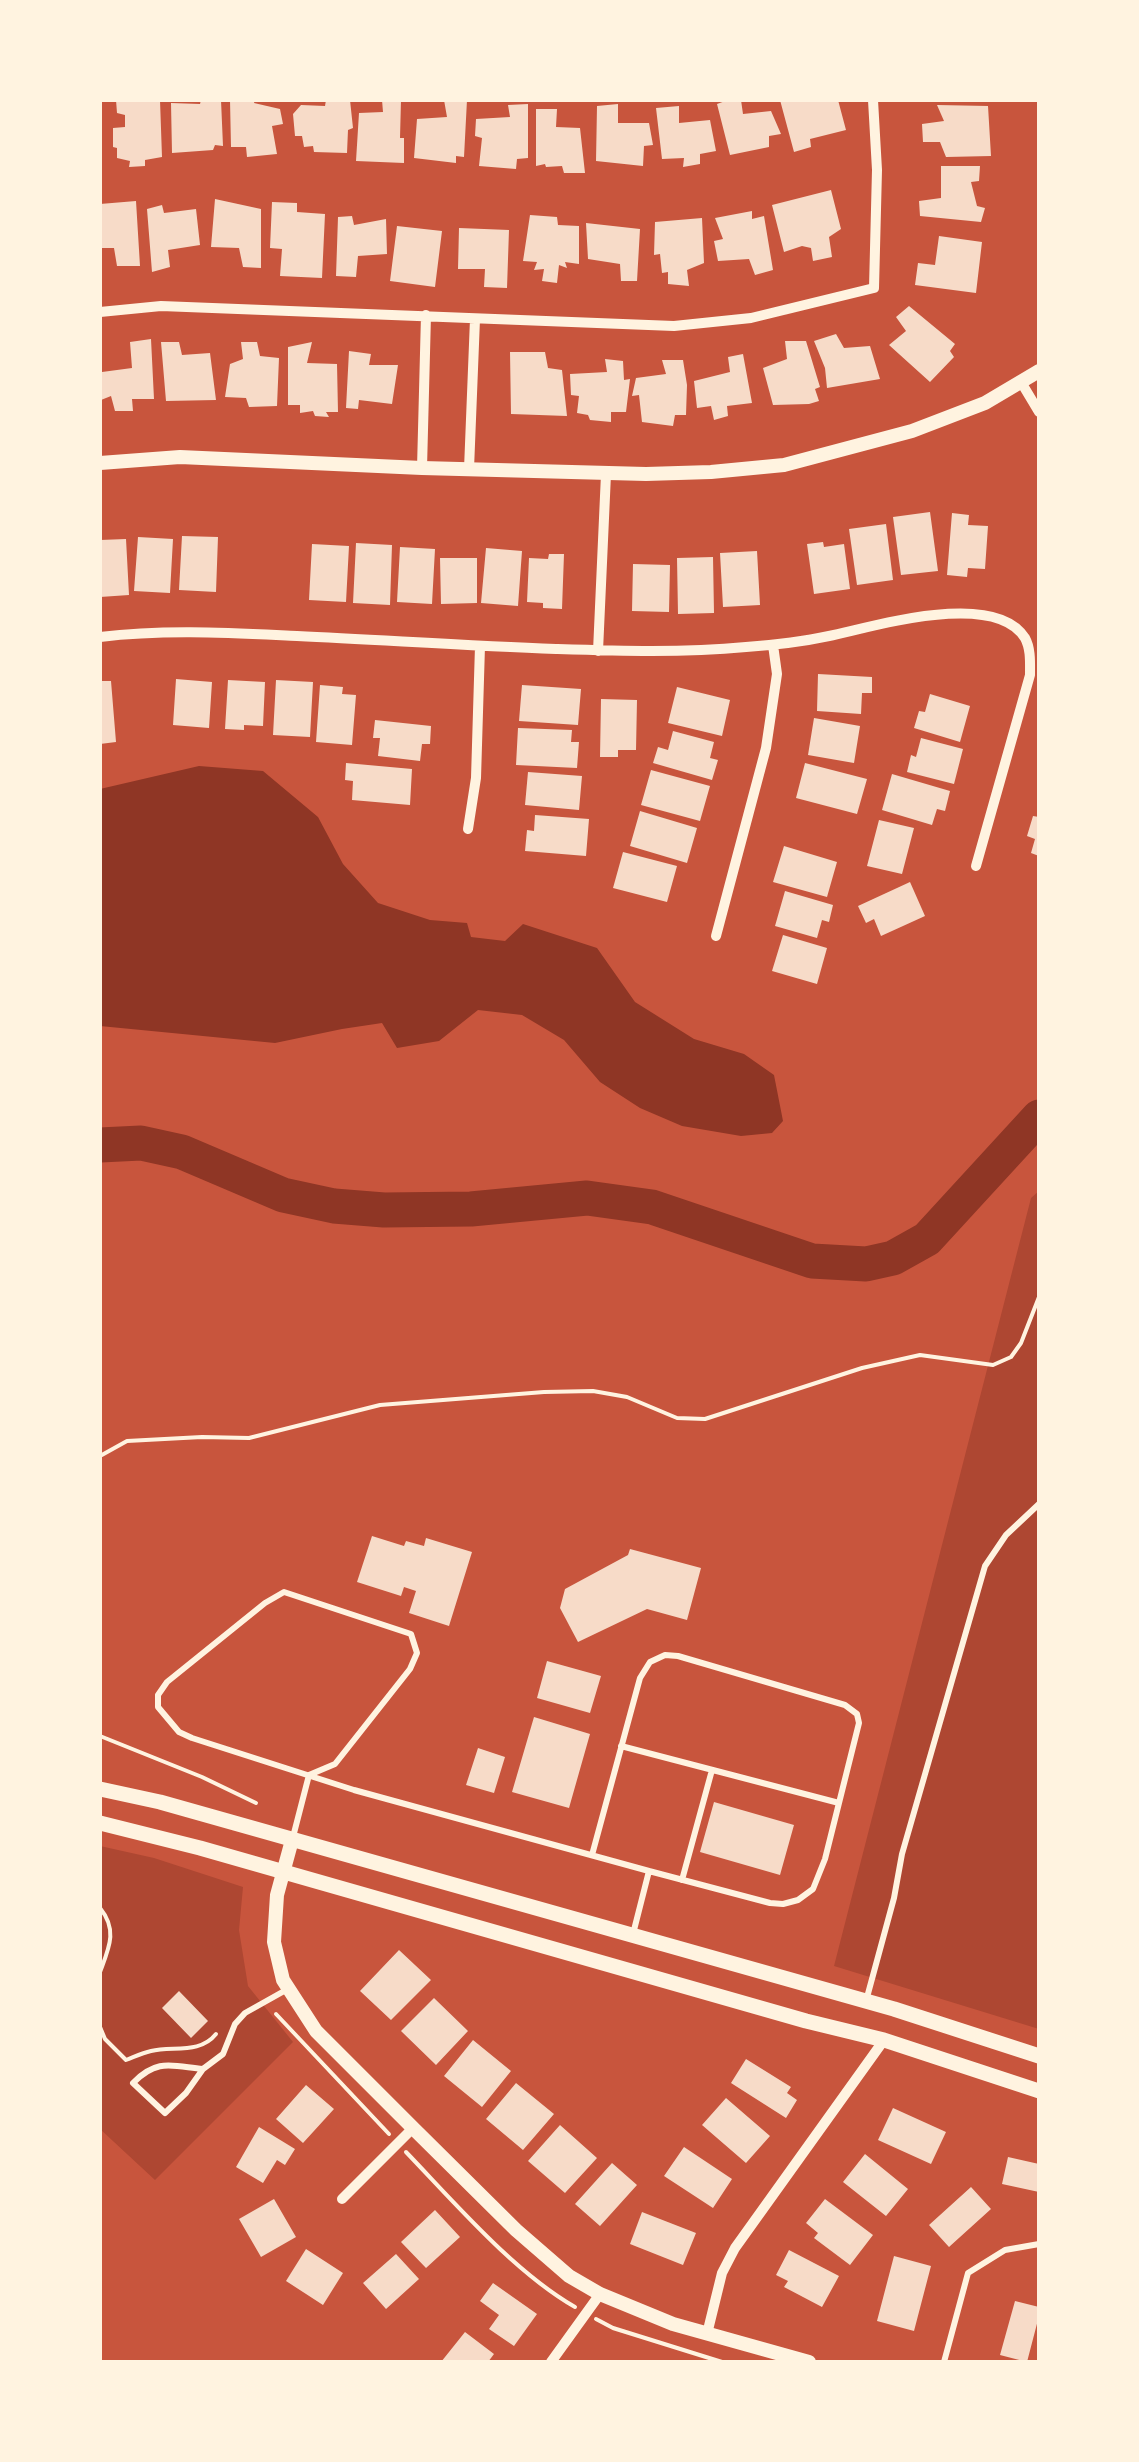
<!DOCTYPE html>
<style>
body{margin:0}
#map{position:relative;width:1139px;height:2462px;overflow:hidden;background:#c8553d;font-family:Quicksand,sans-serif}
canvas{display:block}
.frame{position:absolute;inset:0;border:102px solid #fff3e0;pointer-events:none}
</style>
<div id="map">
<canvas width="1139" height="2462"></canvas>
<div class="frame"></div>
</div>
<script>
const g = document.querySelector('canvas').getContext('2d');
g.lineJoin = 'round';
function fill(path, color) {
  g.fillStyle = color;
  g.fill(path, 'evenodd');
}
function stroke(path, color, width, dash) {
  g.strokeStyle = color;
  g.lineWidth = width;
  g.lineCap = dash ? 'butt' : 'round';
  g.setLineDash(dash || []);
  g.stroke(path);
}
fill(new Path2D(`
 M1039,1191V2029L834,1966L1031,1198Z
 M100,1846L154,1858L243,1887L239,1930L248,1986L293,2042L155,2180L100,2129Z`), '#ae4732');
fill(new Path2D(`
 M199,766L263,771L318,817L343,864L378,903L430,920L467,923L471,937L505,941L523,924L597,948L635,1002L694,1039L744,1054L774,1075L783,1121L772,1133L741,1136L682,1126L640,1108L600,1082L564,1040L522,1015L478,1010L439,1041L397,1048L382,1023L342,1029L275,1043L100,1026V789Z`), '#8f3625');
stroke(new Path2D(`
 M100,1145L141,1143L182,1152L283,1195L334,1206L384,1210L471,1209L587,1198L652,1207L812,1261L866,1264L893,1258L927,1239L1039,1117`), '#8f3625', 35);
fill(new Path2D(`
 M116,100H160L162,157L145,160V166L129,167L130,161L117,158V148L113,147V128L125,127V115L117,113Z
 M201,100H221L223,146L215,145L213,150L172,153L171,103L200,104Z
 M230,100H255L254,103L280,109L283,124L272,126L277,154L247,157L246,147H231Z
 M326,100H350L353,128L348,130L347,153L314,152L313,146L304,147L302,136H295L293,114L301,105L325,106Z
 M382,100H401L400,138H404V163L356,161L359,113L383,112Z
 M444,100H467L464,157L456,156V163L414,158L417,119L447,117Z
 M728,100H741L743,114L771,111L781,134L769,136V147L730,155L717,104Z
 M780,100H838L846,130L810,139L811,147L794,152Z
 M528,104V158L517,159L516,169L479,166L482,138L475,136L476,119L510,117L508,105Z
 M618,104V123H649L653,145L644,146L643,166L596,161L597,106Z
 M937,105L988,106L991,156L946,157L940,142H923L922,124L944,121Z
 M679,106V123L710,120L716,151L700,154V164L683,167L684,158L662,159L656,108Z
 M536,109H557L556,127L580,128L585,173H564L562,166L546,167L545,164L536,166Z
 M941,166H980L979,181L971,182L977,206L985,208L981,222L920,216L919,201L941,198Z
 M831,190L841,229L829,237L832,257L813,261L811,248L802,246L784,252L772,205Z
 M215,199L261,209V268L243,267L239,248L211,247Z
 M136,201L140,266H117L114,248H100V204Z
 M272,202L297,203V212L325,214L322,278L280,276L282,249L270,248Z
 M162,205L164,213L196,209L200,245L168,250L170,267L152,272L147,209Z
 M752,211V219L764,216L773,270L755,275L749,259L718,261L714,241L723,239L715,218Z
 M530,215L557,217L558,225L579,226V264L565,262L567,268L559,265L557,283L542,281L544,269L534,270L537,262L523,261Z
 M352,216L354,225L386,219L387,254L358,256L356,277L336,276L338,217Z
 M702,218L704,263L687,270L689,286L668,284V272L662,273L660,254L654,255L655,222Z
 M586,223L640,229L637,281H621L620,264L588,259Z
 M397,226L442,231L435,287L390,281Z
 M459,228L509,230L507,288L484,287L485,269H458Z
 M939,236L982,242L976,293L915,285L918,263L935,265Z
 M909,306L955,344L950,351L954,357L930,382L889,345L906,331L896,317Z
 M836,334L844,348L870,346L880,379L827,388L825,368L814,341Z
 M151,339L154,399H132L133,411H115L111,396L101,400L102,372L132,368L130,342Z
 M785,341H806L820,387L815,389L819,401L809,404L773,405L763,368L787,359Z
 M161,342H179L182,355L210,353L216,400L166,401Z
 M241,342H257L260,356L279,358L277,406L249,407L246,398L225,397L230,364L243,359Z
 M312,342L307,363L337,364L338,412H326L329,417L315,416L313,411L300,413V405H288V347Z
 M349,351L371,354L369,365H398L392,404L359,400L358,409L346,408Z
 M510,352H545L548,368L562,370L567,416L511,414Z
 M743,354L752,403L727,406L728,416L714,420L711,406L697,408L694,381L730,372L728,357Z
 M605,359L623,361L624,380L630,379L626,412H611V422L590,420L588,415L577,413L579,396L571,395L570,374L607,372Z
 M662,360H683L687,385L686,415H675L673,426L642,422L639,395L632,396L636,378L666,374Z
 M930,512L938,571L901,575L893,517Z
 M952,513L969,515L968,525L988,526L985,569L968,568L967,577L947,575Z
 M886,524L893,580L857,585L849,529Z
 M182,536L218,537L216,592L179,590Z
 M138,537L173,539L170,593L134,591Z
 M126,539L129,595L100,597V540Z
 M823,542L824,547L844,544L850,589L814,594L807,544Z
 M356,543L392,545L390,605L353,603Z
 M312,544L349,546L346,602L309,600Z
 M400,547L435,549L432,604L397,602Z
 M486,548L522,551L518,606L481,603Z
 M757,551L760,605L723,607L720,553Z
 M549,554H564L562,609L543,608V603L527,602L529,558L548,559Z
 M713,557L714,613L678,614L677,558Z
 M440,558H477V603L441,604Z
 M633,564L670,565L669,612L632,611Z
 M818,674L872,677V693H862L861,714L817,711Z
 M176,679L212,682L209,728L173,725Z
 M228,680L265,682L263,726L244,725V730L225,729Z
 M276,680L313,682L310,737L273,735Z
 M100,681H111L116,742L100,744Z
 M320,685L343,687L342,694L356,695L352,745L316,742Z
 M522,685L581,689L578,725L519,721Z
 M677,687L730,700L722,736L668,723Z
 M930,694L970,706L960,742L914,728L919,711L925,712Z
 M601,699L637,700L636,750H618V757H600Z
 M814,718L860,726L854,763L808,755Z
 M375,720L431,726L430,744H422L420,761L378,756L380,738H373Z
 M518,728L572,730L571,742H579L577,768L516,765Z
 M673,731L714,742L710,758L718,760L712,780L653,763L658,747L668,750Z
 M921,738L963,749L954,784L907,772L911,755L916,757Z
 M346,763L412,769L410,805L352,800L353,781L345,780Z
 M805,763L867,779L857,814L796,798Z
 M651,770L710,786L700,821L641,805Z
 M528,772L582,776L579,810L525,805Z
 M892,774L950,791L945,811L937,809L932,825L882,810Z
 M640,811L697,828L687,863L630,846Z
 M535,815L589,819L586,856L525,851L527,830L534,831Z
 M1033,816L1039,817V856L1031,853L1035,839L1027,836Z
 M879,820L914,828L902,874L867,866Z
 M784,846L837,862L827,897L773,882Z
 M623,852L677,866L667,902L613,888Z
 M910,882L925,916L881,936L874,919L866,923L858,906Z
 M785,891L833,905L829,922L822,920L817,938L775,926Z
 M783,935L827,948L817,984L772,971Z
 M372,1536L404,1546L406,1541L424,1546L426,1538L472,1552L449,1626L409,1613L416,1591L404,1587L401,1596L357,1582Z
 M630,1549L701,1568L687,1620L647,1609L578,1642L560,1608L565,1589L628,1555Z
 M547,1661L601,1676L590,1713L537,1698Z
 M534,1717L590,1734L569,1808L512,1792Z
 M478,1748L505,1757L494,1793L466,1785Z
 M714,1802L794,1825L780,1875L700,1852Z
 M399,1950L431,1980L391,2020L360,1991Z
 M179,1991L208,2021L191,2038L162,2008Z
 M434,1998L468,2031L436,2065L401,2031Z
 M473,2040L511,2071L482,2107L444,2076Z
 M746,2059L791,2087L787,2093L797,2100L786,2118L731,2083Z
 M516,2083L554,2114L523,2150L486,2119Z
 M306,2085L334,2109L303,2143L276,2119Z
 M726,2098L770,2136L746,2163L702,2125Z
 M893,2108L946,2132L931,2164L878,2140Z
 M560,2125L597,2158L565,2193L528,2161Z
 M259,2127L295,2149L285,2165L277,2160L263,2183L236,2167Z
 M684,2147L732,2179L713,2208L664,2176Z
 M865,2154L908,2189L886,2216L843,2182Z
 M1008,2157L1039,2164V2192L1002,2184Z
 M612,2163L637,2185L600,2226L575,2204Z
 M971,2187L991,2209L949,2247L929,2225Z
 M274,2199L296,2237L261,2257L239,2219Z
 M825,2199L873,2235L850,2265L814,2238L818,2233L806,2223Z
 M435,2210L460,2237L426,2268L401,2242Z
 M642,2212L696,2233L683,2265L630,2244Z
 M306,2249L343,2273L323,2305L286,2281Z
 M789,2250L839,2276L822,2307L784,2287L788,2281L776,2275Z
 M396,2254L419,2279L386,2309L363,2283Z
 M894,2256L931,2266L914,2331L877,2321Z
 M493,2283L537,2314L514,2346L489,2329L499,2315L480,2301Z
 M1015,2301L1039,2307V2316L1027,2362L1000,2355Z
 M465,2332L494,2354L488,2362H441Z`), '#f7dbc8');
stroke(new Path2D(`
 M100,1456L127,1441L202,1437L249,1438L380,1405L544,1392L593,1391L627,1397L677,1418L705,1419L862,1368L920,1355L993,1365L1011,1357L1021,1343L1039,1297
 M100,1736L202,1777L256,1803
 M100,1908C118,1930 109,1948 100,1972
 M276,2014L389,2134
 M100,2027L105,2039L126,2060C134,2057 142,2053 151,2051C174,2046 200,2054 216,2034
 M406,2152C455,2203 514,2272 575,2307
 M596,2319L613,2328L722,2362`), '#fff3e0', 4);
stroke(new Path2D(`
 M621,1746L839,1803
 M293,1837L309,1775L335,1764L410,1669L417,1653L411,1634L284,1592L265,1603L167,1682L158,1695V1707L179,1732L192,1738L354,1790L649,1871L633,1934
 M592,1855L640,1678L650,1662L665,1655L678,1656L845,1705L857,1714L859,1723L825,1859L813,1889L798,1900L783,1904L770,1903L649,1871
 M682,1880L712,1770
 M866,2001L894,1898L902,1854L985,1566L1006,1535L1039,1504
 M203,2069C172,2066 157,2058 133,2083L165,2113L186,2093L203,2069L223,2054L235,2024L245,2013L286,1990
 M944,2362L968,2273L1005,2250L1039,2244`), '#fff3e0', 6);
stroke(new Path2D(`
 M100,312L161,306L674,326L751,318L874,288L877,170L873,100
 M1021,382L1039,412
 M422,468L426,315
 M469,469L475,319
 M100,637C166,629 231,633 297,636C384,640 470,646 556,649C620,651 682,653 746,647C773,645 801,642 829,636C873,627 994,589 1025,638C1031,649 1030,663 1030,675L976,866
 M598,651L606,474
 M468,829L476,778L480,646
 M716,936L766,748L777,674L773,645
 M342,2199L413,2128
 M707,2334L722,2273L735,2248L884,2040
 M551,2362L600,2294`), '#fff3e0', 10);
stroke(new Path2D(`
 M100,463L180,457L422,468L646,474L711,472L784,465L912,431L985,403L1039,371
 M292,1840L277,1895L274,1942L283,1980L316,2031L413,2128L516,2230L569,2276L600,2294L673,2324L809,2362`), '#fff3e0', 14);
stroke(new Path2D(`
 M100,1789L160,1802L894,2009L1039,2056
 M100,1823L200,1848L806,2021L884,2040L1039,2091`), '#fff3e0', 15);
</script>
